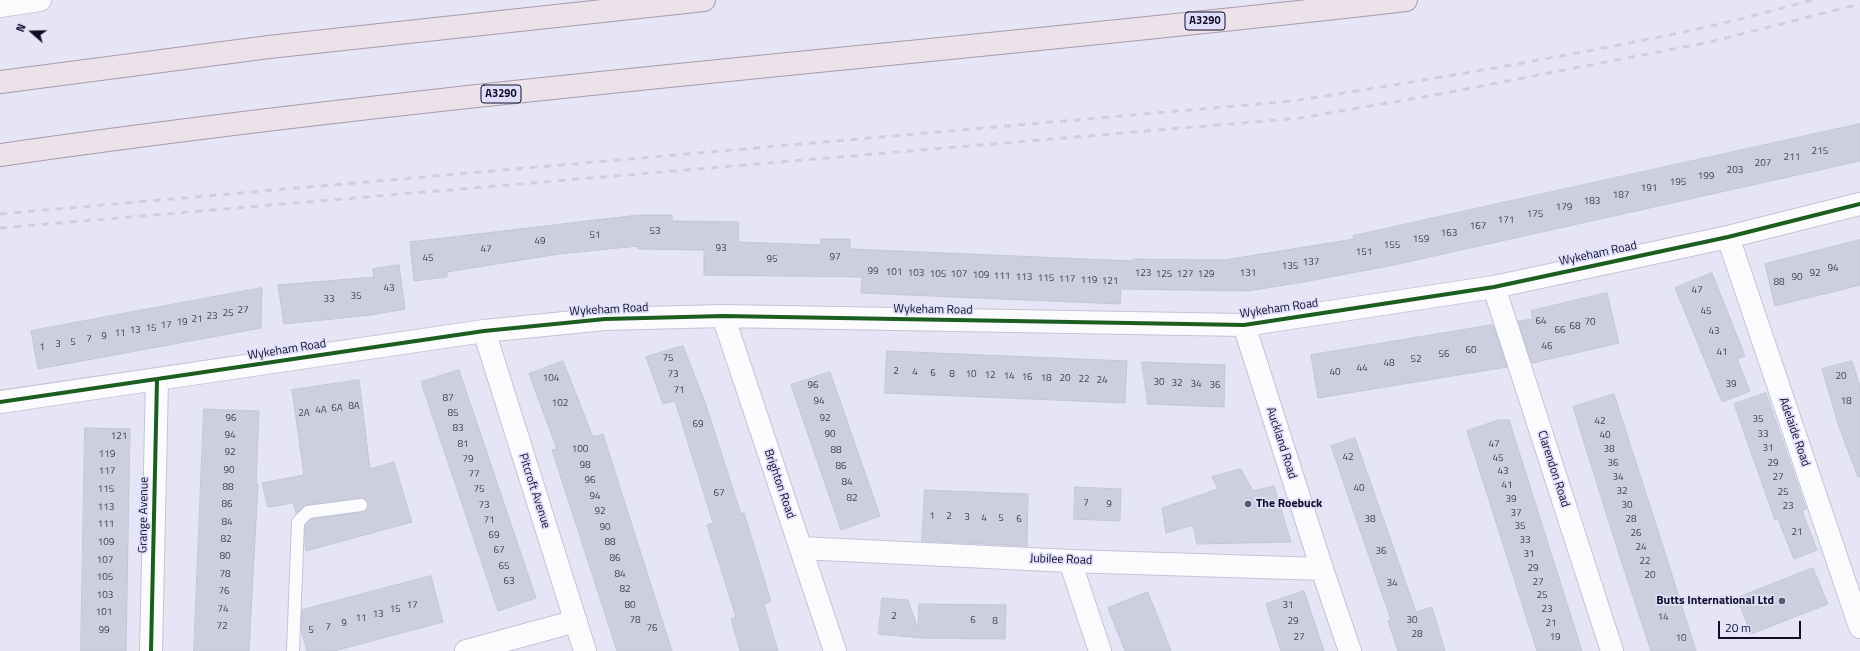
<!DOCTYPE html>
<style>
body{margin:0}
#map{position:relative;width:1860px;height:651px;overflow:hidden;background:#e6e5f5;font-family:"Titillium Web",sans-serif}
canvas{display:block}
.north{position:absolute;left:12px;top:12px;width:40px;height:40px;-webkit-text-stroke:3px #e0dffb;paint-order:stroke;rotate:290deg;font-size:11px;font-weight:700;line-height:16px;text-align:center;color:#100c25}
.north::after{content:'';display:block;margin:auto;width:14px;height:18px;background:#100c25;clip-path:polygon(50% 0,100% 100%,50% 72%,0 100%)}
.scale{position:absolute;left:1718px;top:621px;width:83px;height:18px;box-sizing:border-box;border:2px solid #100c25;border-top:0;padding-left:5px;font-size:12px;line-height:14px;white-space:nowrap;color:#100c25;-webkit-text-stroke:3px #e0dffb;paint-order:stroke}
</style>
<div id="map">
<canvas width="1860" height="651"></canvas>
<div class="north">N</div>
<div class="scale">20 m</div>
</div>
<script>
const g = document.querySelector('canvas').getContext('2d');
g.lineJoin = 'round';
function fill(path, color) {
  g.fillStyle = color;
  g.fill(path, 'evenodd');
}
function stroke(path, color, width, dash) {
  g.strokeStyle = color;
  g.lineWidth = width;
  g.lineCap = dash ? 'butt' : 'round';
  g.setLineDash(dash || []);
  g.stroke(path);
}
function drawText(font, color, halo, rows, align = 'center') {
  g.font = font + ' "Titillium Web",sans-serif';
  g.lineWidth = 3.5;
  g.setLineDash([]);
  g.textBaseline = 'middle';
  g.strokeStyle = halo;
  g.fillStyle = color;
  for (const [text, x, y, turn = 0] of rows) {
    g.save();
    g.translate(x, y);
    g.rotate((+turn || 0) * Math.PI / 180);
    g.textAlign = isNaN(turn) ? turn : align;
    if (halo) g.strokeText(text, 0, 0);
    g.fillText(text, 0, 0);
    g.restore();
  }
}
const building = new Path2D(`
 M1860,124V161L1389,266L1303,282L1248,291L1121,289L1120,304L861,293L862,277L704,275V250L638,249V246L559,254L447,272V277L414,281L410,242L638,215H672V221L739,222L738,242L821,245V239H850V249L1133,261V259L1225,260L1354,239L1353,236Z
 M1860,240V285L1775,306L1765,264Z
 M399,265L405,309L371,315L284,324L278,285L374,277L373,269Z
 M1712,273L1745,356L1737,359L1750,391L1722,402L1675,288Z
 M262,288L261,328L38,369L31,331Z
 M1607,293L1619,343L1532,363L1518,321L1533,319L1531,311Z
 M1493,325L1507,367L1318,398L1311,355Z
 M683,346L705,402L741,514L744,513L771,601L764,604L778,651H740L731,619L736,617L707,525L713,523L675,401L663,404L646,357Z
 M887,351L1127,361L1125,403L885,393Z
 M563,361L593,437L603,434L672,651H617L552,450L557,449L529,374Z
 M1852,361L1860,387V477H1858L1839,427L1822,369Z
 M1142,362L1225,365L1224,407L1148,404Z
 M459,370L536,598L498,611L421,382Z
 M830,372L880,516L841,530L791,385Z
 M359,380L370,469L394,462L412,522L306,551L305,544V525L312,519L362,512L368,507L367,501L360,498L307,505L296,513L293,503L268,507L262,483L304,475L292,390Z
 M1766,393L1806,509L1802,511L1817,550L1794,559L1778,519L1775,520L1734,404Z
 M1614,394L1668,562L1696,651H1651L1617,548L1573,407Z
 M204,409L259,411L256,484H258L249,651H194Z
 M1499,420H1509L1582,651H1537L1467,431Z
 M85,428L130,429L126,651H81Z
 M1355,438L1416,612L1432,607L1445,651H1398L1388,621L1391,620L1331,446Z
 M1241,469L1253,491L1274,486L1291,542L1197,544L1193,525L1166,533L1162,508L1218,489L1212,477Z
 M1075,487L1121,489L1120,521L1074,519Z
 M925,490L1028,494L1027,546L922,541Z
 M1813,568L1828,604L1751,634L1737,598Z
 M431,576L443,622L334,651H307L301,630L302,610Z
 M1304,591L1324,651H1281L1266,604Z
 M1148,592L1171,651H1125L1108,608Z
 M882,598L908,600L918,629L919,604L1006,605L1005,639L921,638L879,634Z`);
fill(building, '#cbcfde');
stroke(building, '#c2c6da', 1);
const service = new Path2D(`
 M293,651L298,522L308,512L361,505`);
const minor = new Path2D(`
 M0,6L40,0
 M1728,237L1860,627
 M1494,287L1612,651
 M723,316L835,651
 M1244,325L1322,569L1350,651
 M484,331L585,651
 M0,402L484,331L605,319L723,316L1244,325L1494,287L1728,237L1860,204
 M801,548L1070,561L1322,569
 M1070,561L1100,651
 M151,651L157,380
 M466,651L576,621`);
const primary = new Path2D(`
 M0,82L269,47L704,0
 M0,155C467,88 937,54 1406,0`);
stroke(service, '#c4c3d7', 14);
stroke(minor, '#c4c3d7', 24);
stroke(primary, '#a89aab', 24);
stroke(service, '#fbfbfe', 12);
stroke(minor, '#fbfbfe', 22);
stroke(primary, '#ebe2ea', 22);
stroke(new Path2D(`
 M0,214L1293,101C1433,79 1573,56 1711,26C1745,18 1779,9 1813,0
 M0,228L1300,118L1440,94L1710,42L1860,4`), '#d0d0d5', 3, [7, 7]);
stroke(new Path2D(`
 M0,402L484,331L605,319L723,316L1244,325L1494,287L1728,237L1860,204
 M151,651L157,380`), '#1b5e20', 4);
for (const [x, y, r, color] of [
 [1248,504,4,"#5b586e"],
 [1782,601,4,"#5b586e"]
]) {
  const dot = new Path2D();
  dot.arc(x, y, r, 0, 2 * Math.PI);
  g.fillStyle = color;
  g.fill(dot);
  stroke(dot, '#e0dffb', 1.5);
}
drawText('10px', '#413f55', null, [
 ["215",1820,152],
 ["211",1792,158],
 ["207",1763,164],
 ["203",1735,171],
 ["199",1706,177],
 ["195",1678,183],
 ["191",1649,189],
 ["187",1621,196],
 ["183",1592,202],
 ["179",1564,208],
 ["175",1535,215],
 ["171",1506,221],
 ["167",1478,227],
 ["53",655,232],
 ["163",1449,234],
 ["51",595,236],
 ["159",1421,240],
 ["49",540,242],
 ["155",1392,246],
 ["93",721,249],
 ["47",486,250],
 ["151",1364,253],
 ["97",835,258],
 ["45",428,259],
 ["95",772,260],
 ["137",1311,263],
 ["135",1290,267],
 ["94",1833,269],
 ["99",873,272],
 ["101",894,273],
 ["103",916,274],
 ["123",1143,274],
 ["131",1248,274],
 ["92",1815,274],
 ["105",938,275],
 ["107",959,275],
 ["125",1164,275],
 ["127",1185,275],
 ["129",1206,275],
 ["109",981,276],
 ["111",1002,277],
 ["113",1024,278],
 ["90",1797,278],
 ["115",1046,279],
 ["117",1067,280],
 ["119",1089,281],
 ["121",1110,282],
 ["88",1779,283],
 ["43",389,289],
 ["47",1697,291],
 ["35",356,297],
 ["33",329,300],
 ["27",243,311],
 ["45",1706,312],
 ["25",228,314],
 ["23",212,317],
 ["21",197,320],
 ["64",1541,322],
 ["19",182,323],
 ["70",1590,323],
 ["17",166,326],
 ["68",1575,327],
 ["15",151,329],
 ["13",135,331],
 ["66",1560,331],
 ["43",1714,332],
 ["11",120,334],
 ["9",104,337],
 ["7",89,340],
 ["5",73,343],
 ["3",58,345],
 ["46",1547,347],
 ["1",42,348],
 ["60",1471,351],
 ["41",1722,353],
 ["56",1444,355],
 ["75",668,359],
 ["52",1416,360],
 ["48",1389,364],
 ["44",1362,369],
 ["2",896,372],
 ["4",915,373],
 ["40",1335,373],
 ["6",933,374],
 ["73",673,375],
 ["8",952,375],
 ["10",971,375],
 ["12",990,376],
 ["14",1009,377],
 ["20",1841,377],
 ["16",1027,378],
 ["104",551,379],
 ["18",1046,379],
 ["20",1065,379],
 ["22",1084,380],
 ["24",1102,381],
 ["30",1159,383],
 ["32",1177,384],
 ["34",1196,385],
 ["39",1731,385],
 ["96",813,386],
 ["36",1215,386],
 ["71",679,391],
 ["87",448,399],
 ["94",819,402],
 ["18",1846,402],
 ["102",560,404],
 ["8A",354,407],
 ["6A",337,409],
 ["4A",321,411],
 ["2A",304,414],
 ["85",453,414],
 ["96",231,419],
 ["92",825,419],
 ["35",1758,420],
 ["42",1600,422],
 ["69",698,425],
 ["83",458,429],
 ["90",830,435],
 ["33",1763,435],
 ["94",230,436],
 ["40",1605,436],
 ["121",119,437],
 ["81",463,445],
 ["47",1494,445],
 ["31",1768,449],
 ["100",580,450],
 ["38",1609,450],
 ["88",836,451],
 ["92",230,453],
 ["119",107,455],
 ["42",1348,458],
 ["45",1498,459],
 ["79",468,460],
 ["36",1613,464],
 ["29",1773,464],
 ["98",585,466],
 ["86",841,467],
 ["90",229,471],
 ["117",107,472],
 ["43",1503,472],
 ["77",474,475],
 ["34",1618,478],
 ["27",1778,478],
 ["96",590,481],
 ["84",847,483],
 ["41",1507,486],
 ["88",228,488],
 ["40",1359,489],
 ["115",106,490],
 ["75",479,490],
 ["32",1622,492],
 ["25",1783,493],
 ["67",719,494],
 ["94",595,497],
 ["82",852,499],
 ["39",1511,500],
 ["7",1086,504],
 ["86",227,505],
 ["9",1109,505],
 ["73",484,506],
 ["30",1627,506],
 ["23",1788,507],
 ["113",106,508],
 ["92",600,512],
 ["37",1516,514],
 ["1",932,517],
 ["2",949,517],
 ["3",967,518],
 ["4",984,519],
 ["5",1001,519],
 ["6",1019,520],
 ["38",1370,520],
 ["28",1631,520],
 ["71",489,521],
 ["84",227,523],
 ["111",106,525],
 ["35",1520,527],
 ["90",605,528],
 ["21",1797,533],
 ["26",1636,534],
 ["69",494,536],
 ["82",226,540],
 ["33",1525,541],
 ["109",106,543],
 ["88",610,543],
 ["24",1641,548],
 ["67",499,551],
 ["36",1381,552],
 ["31",1529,555],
 ["80",225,557],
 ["86",615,559],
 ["107",105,561],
 ["22",1645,562],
 ["65",504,567],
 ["29",1533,569],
 ["78",225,575],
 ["84",620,575],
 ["20",1650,576],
 ["105",105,578],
 ["63",509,582],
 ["27",1538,583],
 ["34",1392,584],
 ["82",625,590],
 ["76",224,592],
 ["103",105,596],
 ["25",1542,596],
 ["17",412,606],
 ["80",630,606],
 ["31",1288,606],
 ["74",223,610],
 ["15",395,610],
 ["23",1547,610],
 ["101",104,613],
 ["13",378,615],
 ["2",894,617],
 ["14",1663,618],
 ["11",361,619],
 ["78",635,621],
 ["6",973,621],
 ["30",1412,621],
 ["8",995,622],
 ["29",1293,622],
 ["9",344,624],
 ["21",1551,624],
 ["72",222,627],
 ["7",328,628],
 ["76",652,629],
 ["99",104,631],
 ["5",311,631],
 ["28",1417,635],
 ["27",1299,638],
 ["19",1555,638],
 ["10",1681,639]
]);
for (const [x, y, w] of [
 [1205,21,40],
 [501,94,40]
]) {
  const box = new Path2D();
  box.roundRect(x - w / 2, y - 9, w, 18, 3);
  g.fillStyle = '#e0dffb';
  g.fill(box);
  stroke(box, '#100c25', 1);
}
drawText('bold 11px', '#100c25', null, [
 ["A3290",1205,21],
 ["A3290",501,94]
]);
drawText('12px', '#100c25', '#e0dffb', [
 ["Wykeham Road",1598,254,-12],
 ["Wykeham Road",1279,309,-8],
 ["Wykeham Road",609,310,-3],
 ["Wykeham Road",933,310,1],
 ["Wykeham Road",287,350,-9],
 ["Adelaide Road",1794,432,71],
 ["Auckland Road",1281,443,72],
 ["Clarendon Road",1553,469,72],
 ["Brighton Road",779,484,71],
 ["Pitcroft Avenue",534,491,72],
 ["Grange Avenue",144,515,-89],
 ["Jubilee Road",1061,560,2]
]);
drawText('bold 12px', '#100c25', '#e0dffb', [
 ["The Roebuck",1256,504],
 ["Butts International Ltd",1774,601,"right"]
], 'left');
</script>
